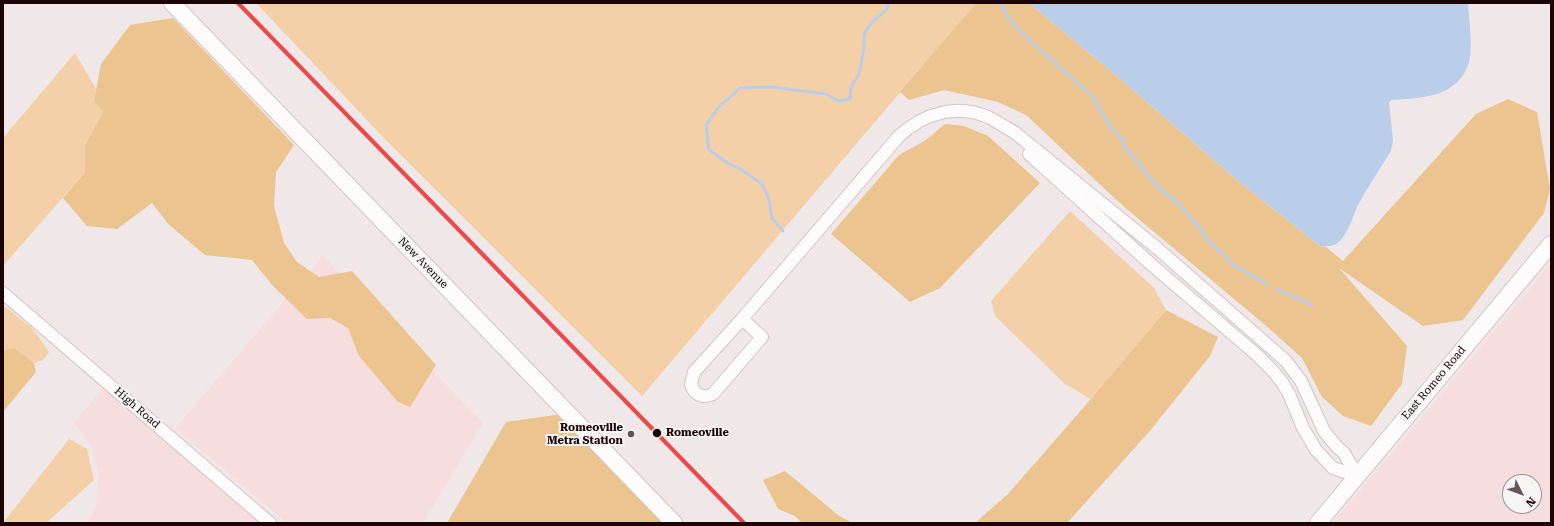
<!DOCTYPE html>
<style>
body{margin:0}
#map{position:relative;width:1554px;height:526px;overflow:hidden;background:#f0e7e8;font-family:"Roboto Serif",serif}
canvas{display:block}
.frame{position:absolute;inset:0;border:4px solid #1b0306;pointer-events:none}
.north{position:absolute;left:1502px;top:474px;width:40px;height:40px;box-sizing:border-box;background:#f5f5f5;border:1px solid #9e9495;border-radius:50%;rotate:132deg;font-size:11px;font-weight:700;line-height:16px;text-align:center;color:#1b0306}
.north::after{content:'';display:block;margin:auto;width:14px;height:18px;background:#665355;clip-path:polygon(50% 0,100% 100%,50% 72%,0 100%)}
</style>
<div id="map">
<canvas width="1554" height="526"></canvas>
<div class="frame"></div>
<div class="north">N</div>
</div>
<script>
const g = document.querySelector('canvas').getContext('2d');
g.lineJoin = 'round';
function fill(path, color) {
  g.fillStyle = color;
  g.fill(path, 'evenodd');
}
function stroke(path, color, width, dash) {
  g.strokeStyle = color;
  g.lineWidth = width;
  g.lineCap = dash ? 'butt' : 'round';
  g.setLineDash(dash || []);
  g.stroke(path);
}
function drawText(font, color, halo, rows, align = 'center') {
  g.font = font + ' "Roboto Serif",serif';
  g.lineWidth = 4;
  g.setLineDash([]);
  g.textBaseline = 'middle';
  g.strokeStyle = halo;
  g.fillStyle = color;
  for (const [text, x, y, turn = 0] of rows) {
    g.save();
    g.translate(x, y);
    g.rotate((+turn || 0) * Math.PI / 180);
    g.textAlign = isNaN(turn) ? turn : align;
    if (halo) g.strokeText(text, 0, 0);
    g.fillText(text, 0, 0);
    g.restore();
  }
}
fill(new Path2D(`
 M323,256L483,423L423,523H287L175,428Z
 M1551,263V523H1333ZM1510,482H1534V506H1510Z
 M108,382L273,523H88L96,504L99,472L91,446L74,423Z`), '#f6dedf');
fill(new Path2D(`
 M256,3H976L642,396L383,137Z
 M75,53L96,89L94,101L103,112L85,145V172L3,266V138Z
 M1070,211L1154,288L1166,310L1091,399L1065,384L995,316L991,301Z
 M3,305L32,328L49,352L43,360L34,363L15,348L7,349L3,352Z
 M69,439L87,449L94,480L46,523H3Z`), '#f3d0a7');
fill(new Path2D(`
 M976,3H1029L1118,77L1238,181L1320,246L1326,247L1343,261L1476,114L1508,99L1537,112L1550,189L1544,213L1463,320L1423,326L1339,268L1407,346L1402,384L1371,426L1343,416L1322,397L1302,358L1264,324L1123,206L1026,115L998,102L944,90L909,100L900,92Z
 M173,18L294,145L276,172L274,206L284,243L297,262L319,277L352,271L436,365L410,407L398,402L359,356L348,328L330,318L307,319L273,286L252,260L205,255L168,224L152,203L117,229L87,226L63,198L85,172V145L103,112L94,101L101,64L130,25Z
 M945,124L964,126L988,136L1040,183L940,288L910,302L831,234L899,155L926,140Z
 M1166,310L1218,337L1210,356L1149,432L1067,523H975L1008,494L1091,399Z
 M15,348L34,363L36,372L3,412V352L7,349Z
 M562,414L667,523H447L506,422Z
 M785,471L838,515L852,523H802L795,516L778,509L763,480Z`), '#ebc490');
fill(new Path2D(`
 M1029,3H1468C1469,18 1473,49 1469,62C1458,98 1422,98 1392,100L1389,102L1393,141L1391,151C1380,169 1368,186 1358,205C1353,216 1349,231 1340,241C1335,246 1327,247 1320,246L1238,181L1118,77Z`), '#baceea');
stroke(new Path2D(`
 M1000,3L1009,19L1025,36L1093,97L1108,124L1123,140L1124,146L1147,174L1161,190L1179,204L1201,230L1203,235L1235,266L1267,284
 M783,231L772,218L769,200L762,184L739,168L729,164L709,150L706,125L718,108L740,88L772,87L826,94L839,101L850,99L851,87L859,74L864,48V34L871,23L887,9V3
 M1277,289L1312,305`), '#baceea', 3);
const minor = new Path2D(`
 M1029,154L1153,266L1256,354L1273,371L1282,382L1289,394L1303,428L1316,450L1333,468L1357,476
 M3,293L270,523
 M742,319L762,337L713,394C703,399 694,395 691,384L694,372L742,319L899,136C924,113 958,103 990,118C998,122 1006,128 1014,132L1157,248L1286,361L1301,381L1324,431L1337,447L1344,453L1357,476`);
const major = new Path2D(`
 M172,3L674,523
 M1318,523L1551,244`);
stroke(minor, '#d6c3c5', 14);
stroke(major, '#d6c3c5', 18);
stroke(minor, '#fdfbfc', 12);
stroke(major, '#fdfbfc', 16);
stroke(new Path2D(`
 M238,3L744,523`), '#ee4848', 4);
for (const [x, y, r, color] of [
 [657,433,5,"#1b0306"],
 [631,434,4,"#665355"]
]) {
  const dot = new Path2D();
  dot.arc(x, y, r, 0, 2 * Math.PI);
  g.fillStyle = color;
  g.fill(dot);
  stroke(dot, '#f5f5f5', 1.5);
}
drawText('11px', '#1b0306', '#f5f5f5', [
 ["New Avenue",423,263,46],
 ["East Romeo Road",1434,383,-50],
 ["High Road",137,408,41]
]);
drawText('bold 11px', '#1b0306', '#f5f5f5', [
 ["Romeoville",623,428],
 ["Metra Station",623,441]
], 'right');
drawText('bold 11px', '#1b0306', '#f5f5f5', [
 ["Romeoville",666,433]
], 'left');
</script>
